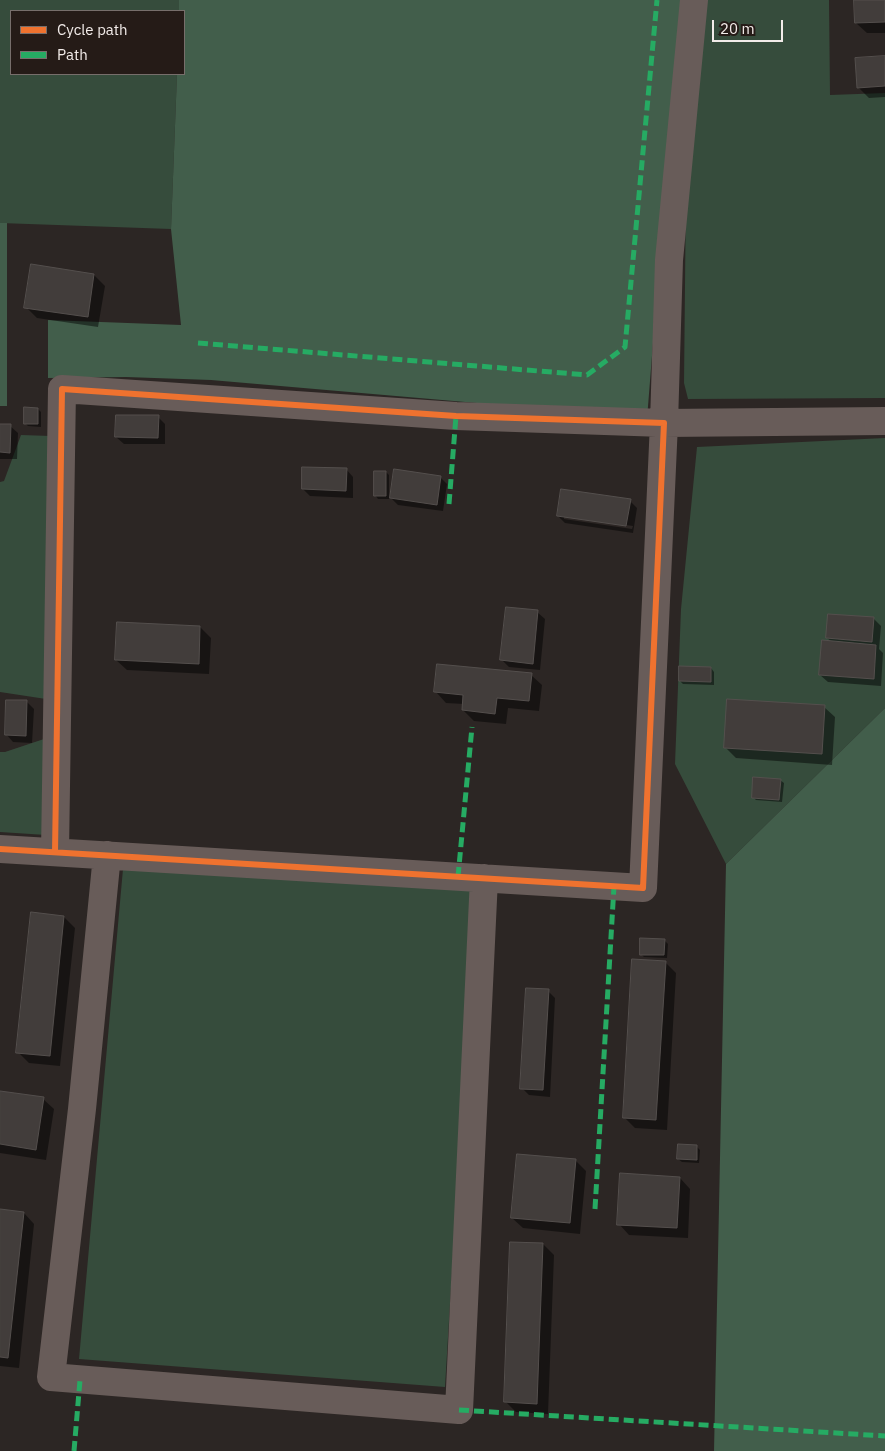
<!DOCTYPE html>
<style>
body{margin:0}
#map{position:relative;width:885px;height:1451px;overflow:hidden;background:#2c2624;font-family:"IBM Plex Sans",sans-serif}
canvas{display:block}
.legend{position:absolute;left:10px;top:10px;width:175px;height:65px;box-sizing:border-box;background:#251b17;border:1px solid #776e6b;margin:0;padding:6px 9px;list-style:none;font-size:15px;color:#f2ebe9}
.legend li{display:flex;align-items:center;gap:10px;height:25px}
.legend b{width:25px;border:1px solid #776e6b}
.scale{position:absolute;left:712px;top:20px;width:71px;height:22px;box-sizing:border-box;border:2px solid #f2ebe9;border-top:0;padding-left:6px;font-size:15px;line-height:18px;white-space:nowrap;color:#f2ebe9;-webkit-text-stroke:4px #251b17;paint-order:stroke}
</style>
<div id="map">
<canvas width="885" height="1451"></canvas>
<ul class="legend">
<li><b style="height:6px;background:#ef722f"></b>Cycle path</li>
<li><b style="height:6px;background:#26ab63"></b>Path</li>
</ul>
<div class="scale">20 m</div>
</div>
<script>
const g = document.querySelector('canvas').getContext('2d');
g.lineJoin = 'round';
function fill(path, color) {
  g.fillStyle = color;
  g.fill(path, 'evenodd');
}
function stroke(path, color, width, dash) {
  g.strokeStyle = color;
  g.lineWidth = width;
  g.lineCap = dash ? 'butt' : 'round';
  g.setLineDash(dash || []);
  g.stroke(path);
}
fill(new Path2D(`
 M0,0H179V11H11V74H177L171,229L0,223Z
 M707,0H829L830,95L885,93V398L688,399L684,383L686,185Z
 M21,435L51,436L46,699L0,692V482L4,481Z
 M885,438V708L726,864L675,764L681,609L697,447Z
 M47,738L46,835L0,832V752H5Z
 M123,869L475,887L445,1387L79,1359Z`), '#364c3c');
fill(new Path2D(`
 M179,0H684L665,191L647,419L523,407L211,380L126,377L48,378V320L181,325L171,229L177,74H184V11H179Z
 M0,223H7V406H0Z
 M885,708V1451H714L726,864Z`), '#425e4b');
fill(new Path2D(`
 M855,0H885V33H867L856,23Z
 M885,58V97L869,98L858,87Z
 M94,275L105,286L98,327L37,318L26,307Z
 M38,409L41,412V427L28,426L25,423Z
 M158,417L165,424V444H124L116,437Z
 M0,425L10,426L18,433L17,459H0Z
 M346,469L353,477V498L310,496L303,489Z
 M386,472L389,475V499H378L375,495Z
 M440,477L447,484L443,511L398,505L391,498Z
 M630,501L637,508L633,533L565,523L558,516ZM564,516L633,526L632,529L564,519Z
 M537,612L545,619L540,670L509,667L502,660Z
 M874,619L881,626L879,649L883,653L881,686L828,682L820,675L832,642L827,638Z
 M200,627L211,638L209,674L127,670L116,660Z
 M711,668L714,672V685L683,684L680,681Z
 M531,675L542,685L539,711L508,708L506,724L474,721L463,710L464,704L446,703L436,692Z
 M27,702L34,709L32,743L13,742L6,734Z
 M824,707L835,717L832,765L736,758L725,747Z
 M780,780L784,783L782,802L756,800L753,797Z
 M64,917L75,928L60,1066L29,1063L18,1052Z
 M664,940L668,944L667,958L644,957L641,954Z
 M665,962L676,973L667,1130L635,1128L624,1117Z
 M548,991L555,998L550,1097L529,1095L522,1088Z
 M0,1092L43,1099L54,1109L46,1160L0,1153Z
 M697,1147L700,1150L699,1163L682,1162L678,1159Z
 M575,1160L586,1171L580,1234L523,1228L512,1218Z
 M680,1178L690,1189L688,1238L629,1235L619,1224Z
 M0,1211L24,1213L34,1224L19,1368L0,1366Z
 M543,1244L554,1255L548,1414L516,1412L505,1401Z`), '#0007');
const building = new Path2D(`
 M854,0H885V22L855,23Z
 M885,56V86L857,88L855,58Z
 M31,264L94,274L88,317L24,308Z
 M24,407L38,408V424H24Z
 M116,415H159L158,438L115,437Z
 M0,424H11L10,453L0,452Z
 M302,467L347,468L346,491L302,489Z
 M394,469L441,476L437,505L390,498Z
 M374,471H386V496H374Z
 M561,489L631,499L626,526L557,516Z
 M506,607L538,610L533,664L500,660Z
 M828,614L874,617L872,642L826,638Z
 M117,622L200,626L199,664L115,660Z
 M822,640L876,645L874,679L819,675Z
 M437,664L532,673L529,701L497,698L495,714L462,710L463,695L434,692Z
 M679,666L711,667V682L679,681Z
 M727,699L825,705L822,754L724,748Z
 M6,700H27L26,736L5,735Z
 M753,777L781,779L779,800L752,798Z
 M31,912L64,916L50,1056L16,1053Z
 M640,938L665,939L664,955H640Z
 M632,959L666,961L656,1120L623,1118Z
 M526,988L549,989L543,1090L520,1089Z
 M0,1091L44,1097L36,1150L0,1144Z
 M678,1144L697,1145V1160L677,1159Z
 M517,1154L576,1159L570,1223L511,1218Z
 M620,1173L680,1177L677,1228L617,1225Z
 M0,1209L24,1212L8,1358L0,1357Z
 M510,1242L543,1243L537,1404L504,1402Z`);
fill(building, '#423d3b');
stroke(building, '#544f4d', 1);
stroke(new Path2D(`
 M694,0L669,260L664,423L885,421
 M0,849L643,888L664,423L456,416L62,389L55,852
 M107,855L82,1109L51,1377L459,1410L484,878`), '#685c59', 28);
stroke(new Path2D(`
 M198,343L587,375L625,347L657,0
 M449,504L456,416
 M458,877L472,727
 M595,1209L614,886
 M459,1410L885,1436
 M74,1451L80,1380`), '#26ab63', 5, [10, 5]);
stroke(new Path2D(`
 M0,849L643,888L664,423L456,416L62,389L55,852`), '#ef722f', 6);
</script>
